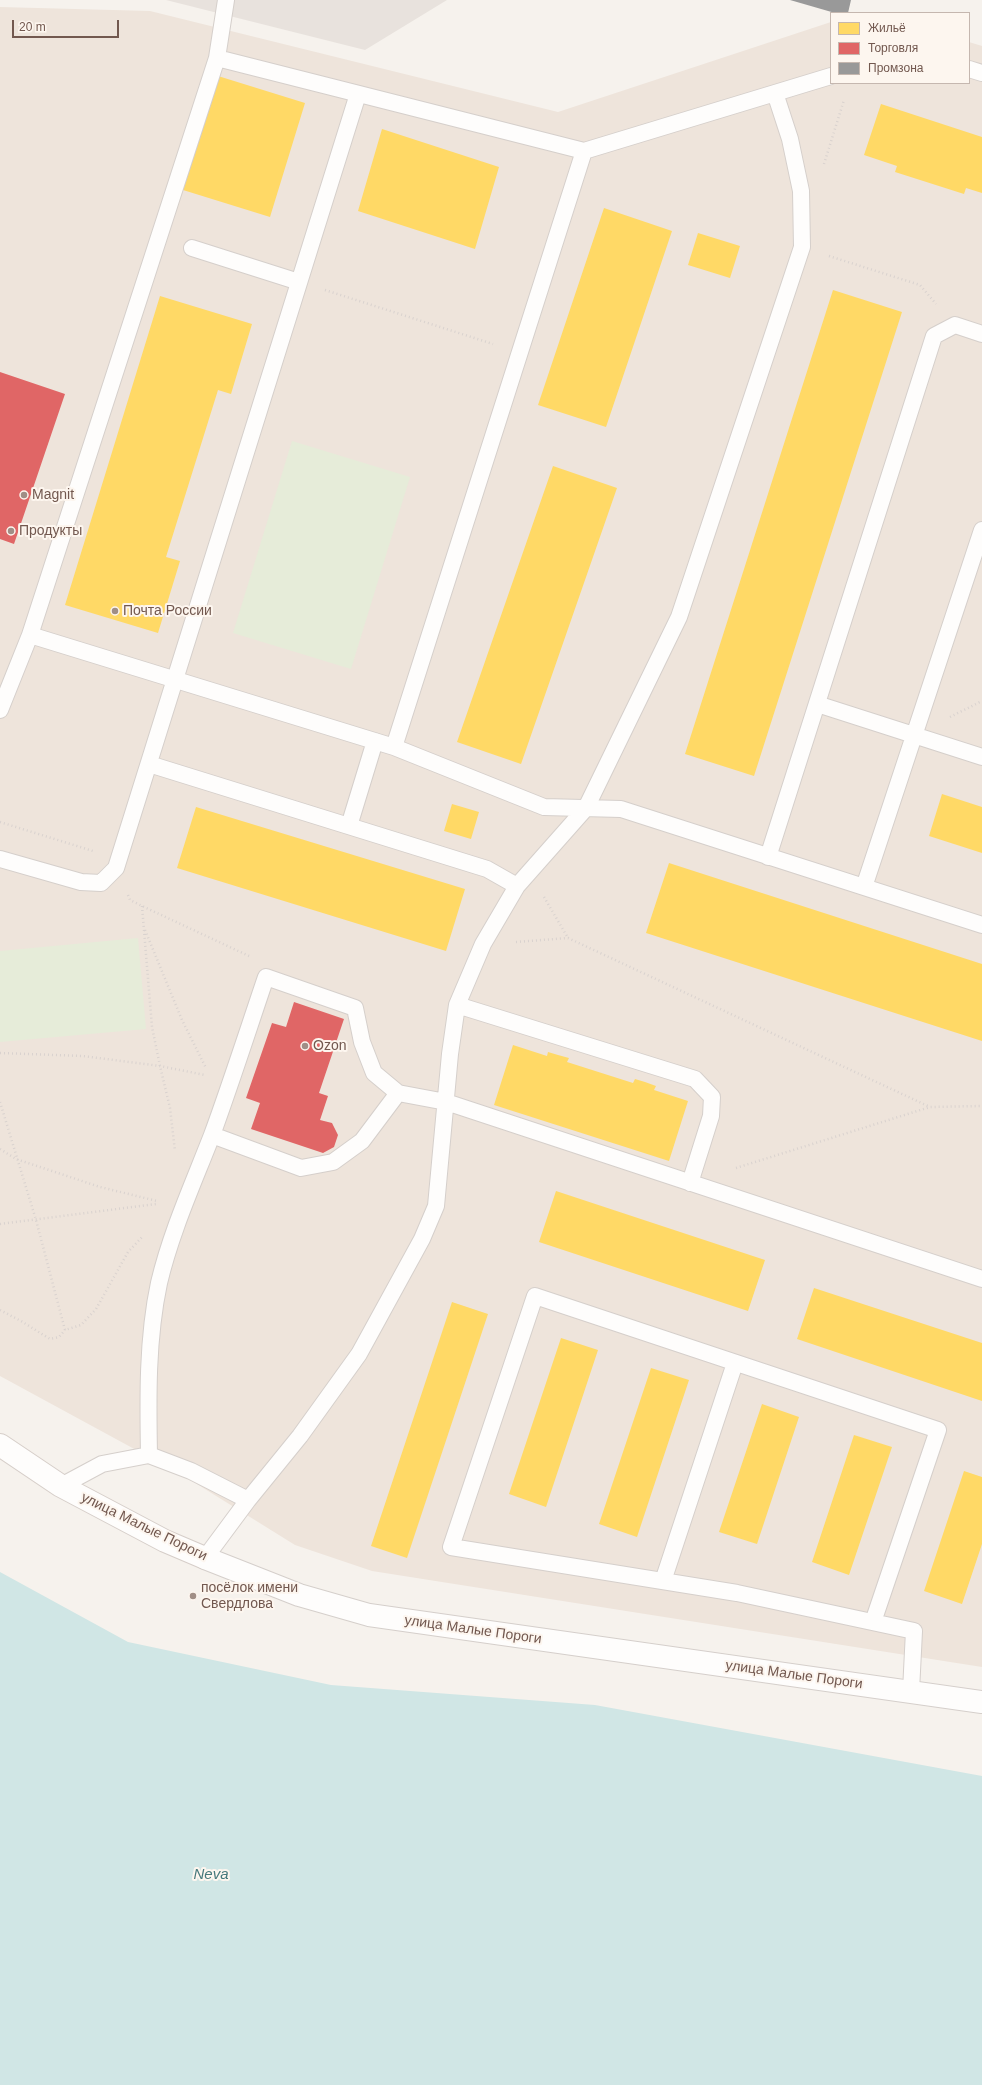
<!DOCTYPE html>
<meta charset="utf-8">
<style>
body{margin:0}
#map{position:relative;width:982px;height:2085px;overflow:hidden;background:#f6f2ed;font-family:Arial,sans-serif}
canvas{display:block}
.legend{position:absolute;left:830px;top:12px;width:140px;height:72px;box-sizing:border-box;background:#fdf6ef;border:1px solid #c5b7af;margin:0;padding:5px 7px;list-style:none;font-size:12px;color:#72584f}
.legend li{display:flex;align-items:center;gap:8px;height:20px}
.legend b{width:20px;border:1px solid #c5b7af}
.scale{position:absolute;left:12px;top:20px;width:107px;height:18px;box-sizing:border-box;border:2px solid #72584f;border-top:0;padding-left:5px;font-size:12px;line-height:14px;white-space:nowrap;color:#72584f;-webkit-text-stroke:3px #fdf6ef;paint-order:stroke}
</style>
<div id="map">
<canvas width="982" height="2085"></canvas>
<ul class="legend">
<li><b style="height:11px;background:#ffd966"></b>Жильё</li>
<li><b style="height:11px;background:#e06666"></b>Торговля</li>
<li><b style="height:11px;background:#999"></b>Промзона</li>
</ul>
<div class="scale">20 m</div>
</div>
<script>
const g = document.querySelector('canvas').getContext('2d');
g.lineJoin = 'round';
function fill(path, color) {
  g.fillStyle = color;
  g.fill(path, 'evenodd');
}
function stroke(path, color, width, dash) {
  g.strokeStyle = color;
  g.lineWidth = width;
  g.lineCap = dash ? 'butt' : 'round';
  g.setLineDash(dash || []);
  g.stroke(path);
}
function drawText(font, color, halo, rows, align = 'center') {
  g.font = font + ' Arial,sans-serif';
  g.lineWidth = 4;
  g.setLineDash([]);
  g.textBaseline = 'middle';
  g.strokeStyle = halo;
  g.fillStyle = color;
  for (const [text, x, y, turn = 0] of rows) {
    g.save();
    g.translate(x, y);
    g.rotate((+turn || 0) * Math.PI / 180);
    g.textAlign = isNaN(turn) ? turn : align;
    if (halo) g.strokeText(text, 0, 0);
    g.fillText(text, 0, 0);
    g.restore();
  }
}
fill(new Path2D(`
 M0,7L150,11L558,112L831,22V83H969V42L982,46V1667L372,1571L295,1545L184,1476L0,1376Z`), '#eee4db');
fill(new Path2D(`
 M166,0H447L365,50Z`), '#e8e2dd');
fill(new Path2D(`
 M292,441L410,477L351,669L233,633Z
 M138,938L146,1029L0,1042V951Z`), '#e6ecd9');
fill(new Path2D(`
 M0,1572L128,1642L331,1685L595,1705L982,1776V2085H0Z`), '#d0e6e5');
fill(new Path2D(`
 M218,76L305,103L270,217L183,190Z
 M881,104L982,137V193L966,188L964,194L895,172L897,166L864,155Z
 M382,129L499,167L475,249L358,211Z
 M604,208L672,231L606,427L538,405Z
 M698,233L740,246L730,278L688,265Z
 M833,290L902,312L754,776L685,754Z
 M160,296L252,324L231,394L218,390L166,557L180,561L158,633L65,605Z
 M553,466L617,488L521,764L457,742Z
 M942,794L982,807V853L929,836Z
 M452,804L479,812L471,839L444,831Z
 M196,807L465,889L446,951L177,868Z
 M669,863L982,964V1041L646,933Z
 M513,1045L547,1056L548,1052L558,1055L569,1058L567,1062L633,1083L635,1079L645,1082L656,1086L654,1090L688,1101L669,1161L494,1105Z
 M556,1191L765,1260L748,1311L539,1242Z
 M814,1288L982,1343V1401L797,1339Z
 M452,1302L488,1314L407,1558L371,1546Z
 M561,1338L598,1350L546,1507L509,1494Z
 M651,1368L689,1380L637,1537L599,1524Z
 M762,1404L799,1417L757,1544L719,1532Z
 M854,1435L892,1447L849,1575L812,1562Z
 M964,1471L982,1477V1544L962,1604L924,1591Z`), '#ffd966');
fill(new Path2D(`
 M0,372L65,394L14,544L0,539Z
 M294,1002L344,1019L319,1093L328,1096L320,1120L332,1123L338,1135L334,1147L323,1153L251,1129L260,1103L246,1098L272,1023L286,1027Z`), '#e06666');
fill(new Path2D(`
 M790,0H851L848,13H835Z`), '#999');
const lane = new Path2D(`
 M217,58L584,151L831,76
 M969,69L982,73
 M192,248L299,282
 M30,635L394,747L544,807L621,809L982,925
 M817,704L982,757
 M0,710L30,635L217,58L226,0
 M394,747L584,151
 M149,764L487,869L517,886
 M349,826L375,741
 M768,857L934,336L955,325L982,334
 M0,859L81,882L101,883L116,868L358,94
 M864,887L982,530
 M457,1005L695,1079L712,1097L711,1116L690,1183
 M212,1135L301,1168L333,1162L362,1141L398,1093
 M149,1455C148,1399 147,1339 159,1283C171,1232 193,1184 212,1135C231,1083 248,1030 266,977L355,1008L362,1042L374,1073L398,1093L446,1102L982,1279
 M61,1486L102,1464L149,1455L191,1471L248,1500
 M205,1558L248,1500L300,1436L359,1354L422,1239L436,1206L450,1054L457,1005L483,944L517,886L586,808L679,617L802,247L801,191L790,139L775,93
 M663,1581L735,1363
 M873,1622L938,1430L535,1296L451,1547L737,1593L914,1631L911,1691`);
const street = new Path2D(`
 M205,1558L299,1595L369,1615L982,1702`);
const secondary = new Path2D(`
 M0,1445L61,1486L165,1541L205,1558`);
stroke(lane, '#d5cfcb', 18);
stroke(street, '#d5cfcb', 24);
stroke(secondary, '#d6cec9', 24);
stroke(new Path2D(`
 M824,164L844,100
 M829,256L920,285L936,304
 M325,290L493,344
 M950,717L982,701
 M0,822L93,851
 M128,895L130,900L142,906L249,956
 M544,897L568,938
 M142,906L152,1027L160,1066L170,1108L175,1151
 M145,930L182,1020L206,1068
 M516,942L568,938L930,1107
 M0,1053L83,1056L160,1066L205,1075
 M0,1102L36,1220L65,1330L81,1325L96,1309L128,1252L143,1236
 M0,1149L16,1159L100,1187L157,1201
 M736,1168L930,1107L982,1106
 M0,1224L156,1204
 M0,1310L21,1321L50,1339L59,1337L65,1330`), '#d9d2cf', 2.5, [1, 3]);
stroke(lane, '#fefdfc', 16);
stroke(street, '#fefdfc', 22);
stroke(secondary, '#fefdfc', 22);
for (const [x, y, r, color] of [
 [24,495,4,"#a08e86"],
 [11,531,4,"#a08e86"],
 [115,611,4,"#a08e86"],
 [305,1046,4,"#a08e86"],
 [193,1596,4,"#a08e86"]
]) {
  const dot = new Path2D();
  dot.arc(x, y, r, 0, 2 * Math.PI);
  g.fillStyle = color;
  g.fill(dot);
  stroke(dot, '#fdf6ef', 1.5);
}
drawText('14px', '#72584f', '#fdf6ef', [
 ["Magnit",32,495],
 ["Продукты",19,531],
 ["Почта России",123,611],
 ["Ozon",313,1046],
 ["посёлок имени",201,1588],
 ["Свердлова",201,1604]
], 'left');
drawText('14px', '#72584f', '#fdf6ef', [
 ["улица Малые Пороги",144,1527,26],
 ["улица Малые Пороги",473,1630,8],
 ["улица Малые Пороги",794,1675,8]
]);
drawText('italic 15px', '#47797c', '#fdf6ef', [
 ["Neva",211,1875]
]);
</script>
